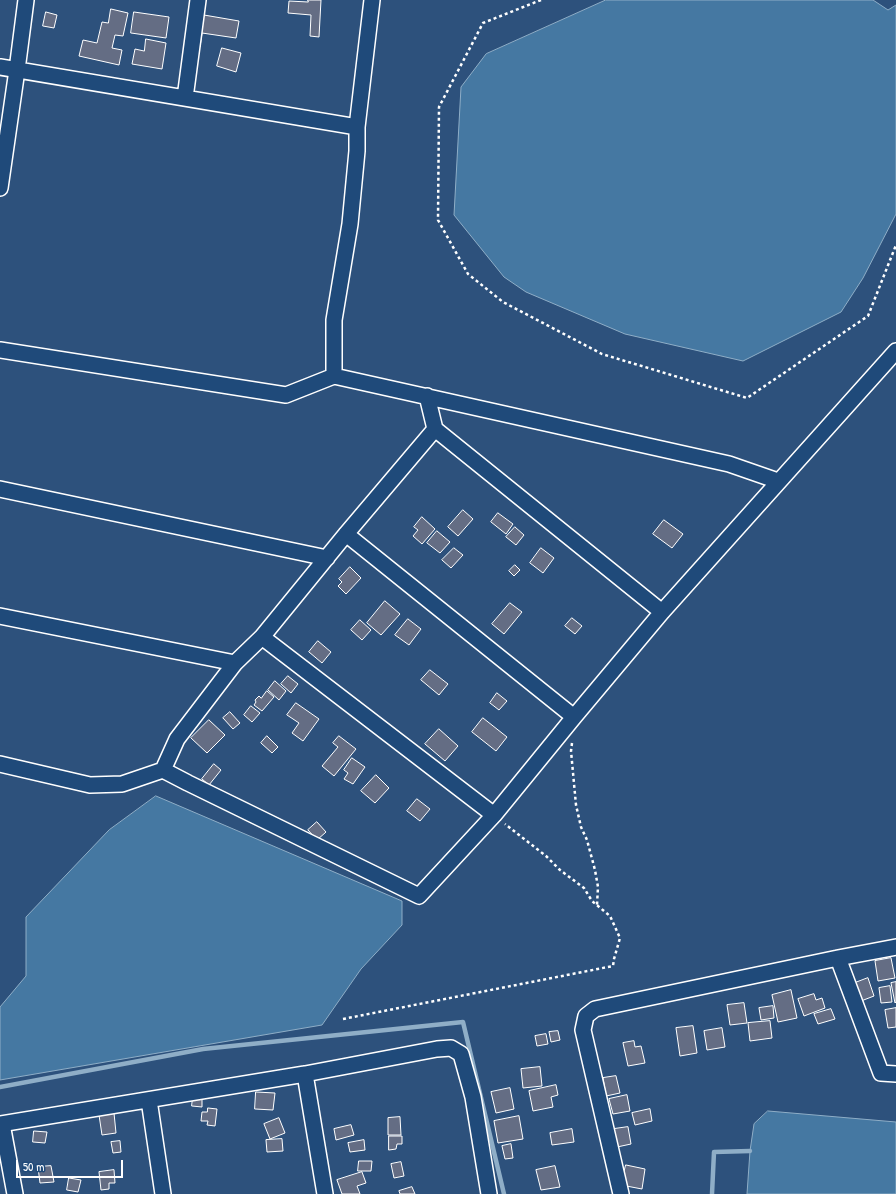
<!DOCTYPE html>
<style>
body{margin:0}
#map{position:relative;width:896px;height:1194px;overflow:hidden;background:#2d517c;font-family:"Patrick Hand",sans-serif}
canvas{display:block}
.scale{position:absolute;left:16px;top:1160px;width:107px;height:18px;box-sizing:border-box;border:2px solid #fff;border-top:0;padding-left:5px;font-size:12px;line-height:14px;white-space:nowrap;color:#fff;-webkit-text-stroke:3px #1f4a7a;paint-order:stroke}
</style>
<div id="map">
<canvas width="896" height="1194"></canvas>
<div class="scale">50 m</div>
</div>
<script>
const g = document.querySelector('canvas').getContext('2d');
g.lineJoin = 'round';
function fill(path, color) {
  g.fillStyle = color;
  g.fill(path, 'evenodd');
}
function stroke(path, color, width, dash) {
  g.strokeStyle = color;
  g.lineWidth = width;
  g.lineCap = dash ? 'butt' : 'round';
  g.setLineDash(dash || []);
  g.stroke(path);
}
const water = new Path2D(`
 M606,0H873L888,10L896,5V214L863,278L841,312L743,361L625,334L526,292L504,277L454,215L461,87L486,54Z
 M156,796L402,901V925L361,969L322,1025L0,1080V1007L26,976V917L109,830Z
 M768,1111L896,1122V1194H747L750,1151L754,1124Z`);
fill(water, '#4578a2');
stroke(water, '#8faec7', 1);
stroke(new Path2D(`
 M0,1087L203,1049L463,1022L504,1194
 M712,1194L714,1152L750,1151`), '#8faec7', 4.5);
const building = new Path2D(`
 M308,0H321L319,37L310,36L311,15L288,13L289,1L308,2Z
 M111,9L128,13L123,36L115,35L112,48L122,50L119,65L79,56L83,40L97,43L102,22L108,23Z
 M46,12L57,15L54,28L43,26Z
 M134,12L169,17L166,38L131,33Z
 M198,14L239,21L236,38L202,33L200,47L192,46Z
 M146,39L166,43L162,69L132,64L135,49L144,51Z
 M222,48L241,53L236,72L217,66Z
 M463,510L473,519L458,536L448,527Z
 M498,513L513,524L506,534L491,522Z
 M422,517L435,529L422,544L413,536L418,530L414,527Z
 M664,520L683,534L672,548L653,534Z
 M515,527L524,535L516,545L506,537Z
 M437,531L450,542L440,553L427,543Z
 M454,548L463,555L451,568L442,560Z
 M541,548L554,558L543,573L530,563Z
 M515,565L520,570L514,576L509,571Z
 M350,567L361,578L346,594L338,586L342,582L339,579Z
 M385,601L400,614L381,635L367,623Z
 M510,603L522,612L504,634L492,624Z
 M572,618L582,626L575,634L565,626Z
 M408,619L421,629L409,645L395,635Z
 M360,620L371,630L362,640L351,630Z
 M318,641L331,652L322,663L309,652Z
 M430,670L448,684L439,695L421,680Z
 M288,676L298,684L291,693L281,684Z
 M275,681L286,691L279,700L268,690Z
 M267,691L274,697L262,711L254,705L256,702L255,700L259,696L261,698Z
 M497,693L507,701L499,710L490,703Z
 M296,703L319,719L303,741L292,733L299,723L287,715Z
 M251,706L260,713L252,722L244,715Z
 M230,712L240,723L233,729L223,718Z
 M483,718L507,737L496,751L472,732Z
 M209,720L225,735L207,753L191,738Z
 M439,729L458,746L445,761L425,744Z
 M267,736L278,747L272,753L261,743Z
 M339,736L356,749L334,776L322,766L338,747L333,743Z
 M352,758L365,767L353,784L344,779L348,773L344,770Z
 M214,764L221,770L209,785L202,779Z
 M376,775L389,788L375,803L361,791Z
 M417,799L430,809L420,821L407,811Z
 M317,822L326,832L317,840L308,830Z
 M891,958L895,978L878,981L875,961Z
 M868,978L874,996L861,1001L855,983Z
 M896,982V1002L895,1003L891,983Z
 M890,986L892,1002L881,1003L879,988Z
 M791,990L797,1018L778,1022L772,995Z
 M814,994L816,1000L822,998L825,1008L804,1016L798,999Z
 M744,1003L747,1023L730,1025L727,1005Z
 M773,1006L774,1018L761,1020L759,1008Z
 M896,1008V1027L888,1028L885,1010Z
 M831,1009L835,1019L818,1024L814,1014Z
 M770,1021L772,1038L750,1041L748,1023Z
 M693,1026L697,1053L680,1056L676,1028Z
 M722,1028L725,1047L707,1050L704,1031Z
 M558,1031L560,1040L551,1042L549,1032Z
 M546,1034L548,1044L537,1046L535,1036Z
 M634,1041L635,1047L641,1046L645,1063L628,1066L623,1043Z
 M540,1067L542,1086L523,1088L521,1069Z
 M616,1076L620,1093L606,1096L603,1078Z
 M556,1085L558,1095L551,1097L553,1107L533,1111L529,1091Z
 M510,1088L514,1109L496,1113L491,1092Z
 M256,1092L275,1093L273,1110L255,1109Z
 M627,1095L630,1111L613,1114L609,1099Z
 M193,1097L202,1098V1107L192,1106Z
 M208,1108L217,1109L215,1126L207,1125L208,1121H201L202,1112H207Z
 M650,1109L652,1121L635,1125L632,1113Z
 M114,1113L116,1133L102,1135L99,1115Z
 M519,1116L523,1139L498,1143L494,1121Z
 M400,1117L401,1135H388V1118Z
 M279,1118L285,1133L270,1139L264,1124Z
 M351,1125L354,1135L336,1140L334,1129Z
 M628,1127L631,1144L617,1147L614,1129Z
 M572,1129L574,1142L552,1145L550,1133Z
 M34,1131L47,1132L45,1143L33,1142Z
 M389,1136H402V1144H397L396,1149L389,1150Z
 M282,1139L283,1151L267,1152L266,1140Z
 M364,1140L365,1150L350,1152L348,1143Z
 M120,1141L121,1152L113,1153L111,1142Z
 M511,1144L513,1158L505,1159L502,1146Z
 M359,1161H372L371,1171H358Z
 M401,1162L404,1176L394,1178L391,1164Z
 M626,1165L645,1169L642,1189L621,1185Z
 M51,1166L54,1182L40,1183L38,1167Z
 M555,1166L560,1187L541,1190L536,1170Z
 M114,1170L115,1183H109V1189L101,1190L99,1172Z
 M362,1172L366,1183L357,1186L360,1194H342L337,1180Z
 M69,1178L81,1180L78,1192L67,1190Z
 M412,1187L415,1194H400L399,1191Z`);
fill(building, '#646d84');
stroke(building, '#fff', 1);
const minor = new Path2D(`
 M0,67L357,127
 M185,98L198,0
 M0,188L17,70L26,0
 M0,350L286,395L334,376L729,464L778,481
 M334,376V320L350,224L357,151V127L372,0
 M427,396L435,429L662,612
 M435,429L346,534L262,637L235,663L177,739L163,770L188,783L419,896L494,815L574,717L662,612L896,351
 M0,489L327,558
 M346,534L574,717
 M0,616L235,663
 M262,637L494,815
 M0,764L90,785L122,784L163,770
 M838,958L881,1073L896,1074
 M305,1074L325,1194
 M149,1100L163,1194
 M0,1124L305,1074L437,1049L451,1048L461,1054L473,1097L489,1194
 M2,1124L15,1194
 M621,1194L583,1030L586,1016L595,1009L838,958L896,947`);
stroke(minor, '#fff', 18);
stroke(new Path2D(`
 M541,0L483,23L439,107L438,220L468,274L503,302L602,354L747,398L868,316L896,245
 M572,743L571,751L576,805L581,827L587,840L595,870L598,887L597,905
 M343,1019L613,966L614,959L620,938L610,916L592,901L584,888L560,870L546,856L505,824`), '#fff', 2.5, [3, 3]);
stroke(minor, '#1f4a7a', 15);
</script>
